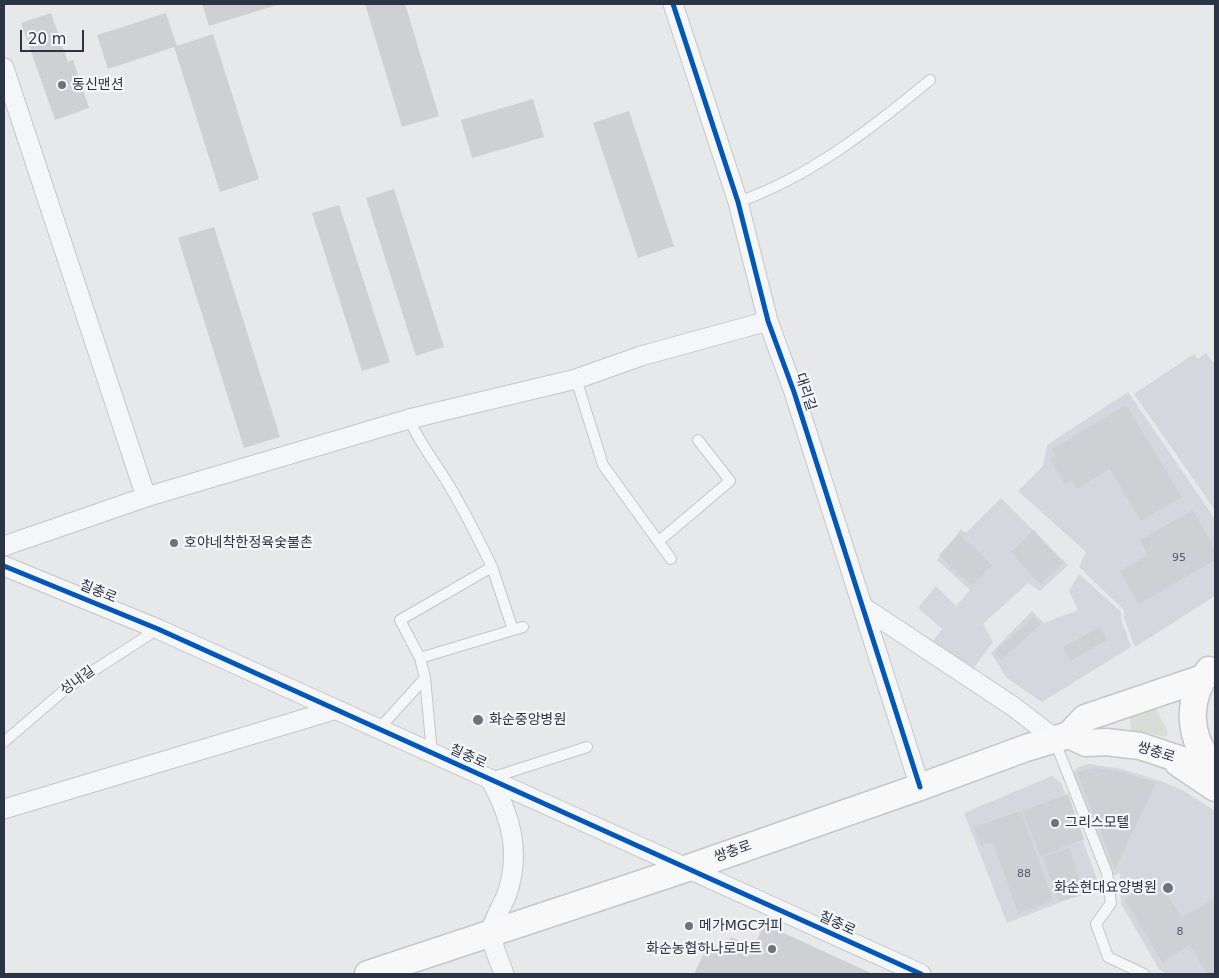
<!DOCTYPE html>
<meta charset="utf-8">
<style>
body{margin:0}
#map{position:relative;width:1219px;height:978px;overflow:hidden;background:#e6e8ea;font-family:"DejaVu Sans",sans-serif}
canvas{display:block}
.frame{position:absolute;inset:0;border:5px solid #2b3445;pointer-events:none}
.scale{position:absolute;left:20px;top:30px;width:64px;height:22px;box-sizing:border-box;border:2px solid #2b3445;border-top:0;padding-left:6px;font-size:15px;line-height:18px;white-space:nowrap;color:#2b3445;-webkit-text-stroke:4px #f4f6f9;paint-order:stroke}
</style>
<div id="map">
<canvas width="1219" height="978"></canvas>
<div class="frame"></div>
<div class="scale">20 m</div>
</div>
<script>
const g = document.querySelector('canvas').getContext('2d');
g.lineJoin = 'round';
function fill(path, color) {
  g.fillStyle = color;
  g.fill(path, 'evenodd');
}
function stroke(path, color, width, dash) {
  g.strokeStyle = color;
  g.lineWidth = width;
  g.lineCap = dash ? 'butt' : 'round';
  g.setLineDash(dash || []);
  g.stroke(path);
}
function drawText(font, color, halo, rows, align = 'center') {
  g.font = font + ' "DejaVu Sans","Noto Sans KR",sans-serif';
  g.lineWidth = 4.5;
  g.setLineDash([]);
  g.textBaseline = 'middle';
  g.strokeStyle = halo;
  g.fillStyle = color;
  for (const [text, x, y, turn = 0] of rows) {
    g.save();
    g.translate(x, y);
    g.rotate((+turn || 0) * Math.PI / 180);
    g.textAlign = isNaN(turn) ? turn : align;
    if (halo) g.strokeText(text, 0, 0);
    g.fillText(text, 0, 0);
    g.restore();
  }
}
fill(new Path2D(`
 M1206,353L1215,365V510L1134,394L1194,354L1198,359Z
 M1128,392L1215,519V596L1135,647L1124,618V610L1079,567L1086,552L1018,491L1043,466L1047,445Z
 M1001,498L1068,565L1040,591L1028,583L983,624L993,642L972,670L933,641L942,629L918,608L936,586L956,606L970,590L937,560L961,529L966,533Z
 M1079,574L1121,612V619L1131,647L1042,702L1007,678L991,653L1032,611L1044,623L1078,610L1069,591Z
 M1089,764L1122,769L1161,781L1184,791L1215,811V974H1166L1159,969L1121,904L1120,873L1113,876L1072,774L1078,767Z
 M1052,776L1061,783L1100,887L1007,923L964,813Z`), '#d4d7dd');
fill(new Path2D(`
 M1156,709L1168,732L1166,737L1131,730L1130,716Z`), '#d6ded6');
fill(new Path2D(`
 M202,4H280L209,26Z
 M365,4H405L439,116L402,127Z
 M51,13L68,62L73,60L89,108L55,120L21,23Z
 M166,13L177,46L213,34L259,179L220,192L174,47L108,69L97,35Z
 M533,99L544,137L472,158L461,120Z
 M629,111L674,246L638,258L593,123Z
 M394,189L444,347L416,356L366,198Z
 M339,205L390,362L362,371L312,213Z
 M214,227L280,437L244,448L178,238Z
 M1126,405L1182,497L1141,521L1110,469L1077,489L1072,480L1065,484L1050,459L1056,456L1052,449Z
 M1193,510L1215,549V560L1139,604L1120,571L1148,555L1140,540Z
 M1034,530L1063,563L1040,584L1011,552Z
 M959,534L992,565L972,586L939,555Z
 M1034,617L1041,624L1001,660L994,652Z
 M1100,627L1107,640L1070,661L1063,647Z
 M1096,768L1123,772L1156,783L1115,869L1077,772Z
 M1068,794L1084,839L1040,856L1023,811Z
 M1021,811L1053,901L1018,913L993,842L981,846L974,827Z
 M1069,848L1085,894L1059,902L1043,856Z
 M1158,879L1182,918L1215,898V974H1207L1190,945L1162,962L1125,899Z
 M764,924L871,973V974H694L709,943L725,951L731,937L754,947Z`), '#ced0d3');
const lane = new Path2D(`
 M738,202C810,177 872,128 930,80
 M576,379L603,465L671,559
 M409,419C419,442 434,461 447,482C464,510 478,538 492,567L400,620L420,658L425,678
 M659,541L730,481L698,440
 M492,567L513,630
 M420,658L523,627
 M378,730L425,678L432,753
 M1054,739L1107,873L1111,903L1096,924L1108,957L1144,974
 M4,742L68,687L158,629
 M491,778L587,747`);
const street = new Path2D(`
 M673,4L738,202L768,321L794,392L920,787
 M4,68L146,497
 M4,546L146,497L409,419L576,379L641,356L768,321
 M4,566L158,629L921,974
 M863,607L1014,707L1054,738
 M490,779C511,816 521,852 507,894C503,904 491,924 491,933C492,946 500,962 504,974
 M4,809L334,710`);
const secondary = new Path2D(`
 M1209,670C1186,699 1187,741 1215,766
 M1069,735L1086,743L1106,742L1140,746L1194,764L1214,765
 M1178,763L1215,788
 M368,974L688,868L920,787L1026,748L1069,735L1085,718L1203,678`);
stroke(lane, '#c4c6c8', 12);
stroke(street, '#c4c6c8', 21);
stroke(secondary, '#c4c6c8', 29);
stroke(lane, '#f5f6f7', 10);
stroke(street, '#f5f6f7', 19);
stroke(secondary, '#f8f8f8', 26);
stroke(new Path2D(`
 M673,4L738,202L768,321L794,392L920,787
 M4,566L158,629L921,974`), '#0057b8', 5);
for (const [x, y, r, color] of [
 [62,85,5,"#6c737f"],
 [174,543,5,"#6c737f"],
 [478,720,6,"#6c737f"],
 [1055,823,5,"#6c737f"],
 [1168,888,6,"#6c737f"],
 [689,926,5,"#6c737f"],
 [772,949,5,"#6c737f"]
]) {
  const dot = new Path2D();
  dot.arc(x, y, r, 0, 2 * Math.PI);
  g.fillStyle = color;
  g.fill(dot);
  stroke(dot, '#f4f6f9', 2);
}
drawText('11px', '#545c69', null, [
 ["95",1179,558],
 ["88",1024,874],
 ["8",1180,932]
]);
drawText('14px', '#2b3445', '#f4f6f9', [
 ["동신맨션",72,85],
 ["호야네착한정육숯불촌",184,543],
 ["화순중앙병원",489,720],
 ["그리스모텔",1065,823],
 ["화순현대요양병원",1157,888,"right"],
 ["메가MGC커피",699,926],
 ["화순농협하나로마트",762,949,"right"]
], 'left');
drawText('14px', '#2b3445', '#f4f6f9', [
 ["대리길",805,392,72],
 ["칠충로",98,592,22],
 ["성내길",78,681,-36],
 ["쌍충로",1156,753,17],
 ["칠충로",468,757,24],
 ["쌍충로",733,852,-19],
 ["칠충로",837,924,25]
]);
</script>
